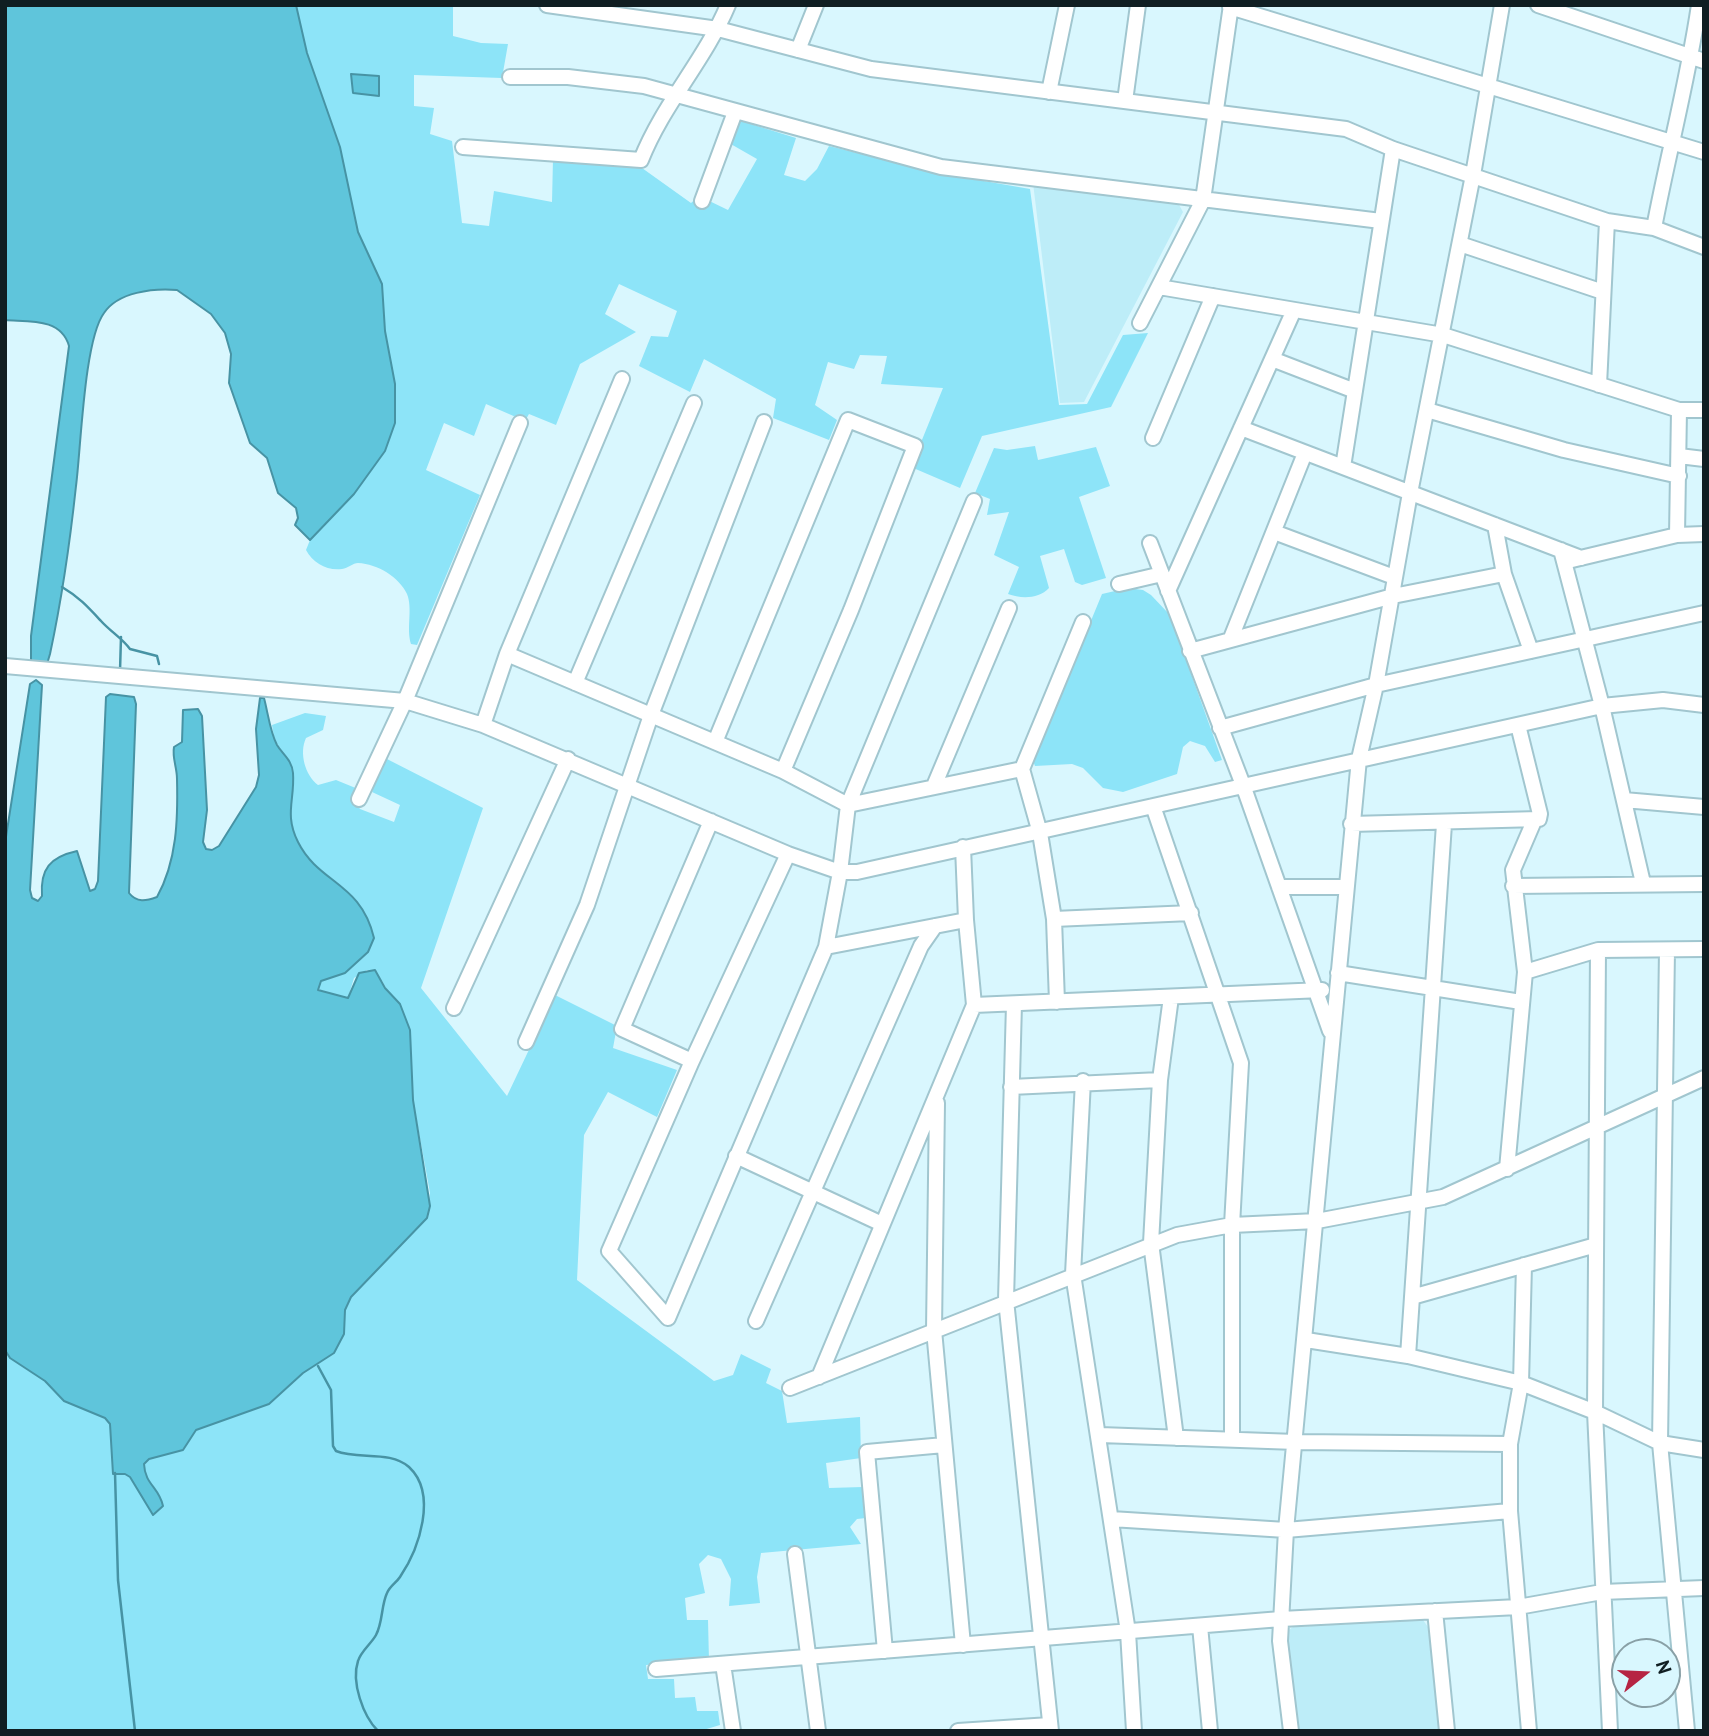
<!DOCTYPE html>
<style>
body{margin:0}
#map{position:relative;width:1709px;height:1736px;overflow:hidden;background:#d9f7fe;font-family:"PT Sans",sans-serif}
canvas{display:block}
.frame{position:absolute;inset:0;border:7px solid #101e22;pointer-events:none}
.north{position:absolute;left:1611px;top:1638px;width:70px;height:70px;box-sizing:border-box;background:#d9f7fe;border:2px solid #89a0a6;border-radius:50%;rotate:72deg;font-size:19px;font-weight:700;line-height:28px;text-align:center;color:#101e22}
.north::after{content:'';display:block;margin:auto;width:24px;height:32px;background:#b62443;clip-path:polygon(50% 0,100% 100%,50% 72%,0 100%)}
</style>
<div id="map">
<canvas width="1709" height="1736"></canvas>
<div class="frame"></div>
<div class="north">N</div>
</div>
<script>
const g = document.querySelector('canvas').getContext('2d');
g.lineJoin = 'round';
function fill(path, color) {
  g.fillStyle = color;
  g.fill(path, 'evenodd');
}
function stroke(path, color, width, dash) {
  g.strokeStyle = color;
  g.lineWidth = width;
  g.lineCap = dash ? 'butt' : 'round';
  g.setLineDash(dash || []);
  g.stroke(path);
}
fill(new Path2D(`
 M1033,183L1178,203L1183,212L1084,402L1060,403Z
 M1423,1620L1428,1627L1440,1731H1299L1285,1633L1293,1627Z`), '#bdedf8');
fill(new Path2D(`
 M296,5L453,7V36L481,43L508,44L502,78L414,75V106L434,108L430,134L452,141L462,223L489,226L494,191L552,202L553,159L642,168L691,203L699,196L728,210L757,159L729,143L738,120L796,138L784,175L805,181L817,169L829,146L938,173L1030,189L1059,405L1087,404L1123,335L1148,333L1111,407L982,436L960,488L911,467L943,388L881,384L887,356L860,355L854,369L828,362L815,405L837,420L829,440L773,418L776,399L704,359L690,392L639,366L651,336L668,337L677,311L619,284L605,314L636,332L580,364L556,425L529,414L525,421L486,404L474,436L444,423L426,470L480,495L417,645L411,644C406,628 413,609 407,594C399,577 378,564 358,563C353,563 348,568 342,569C327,571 313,563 306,550L310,540L354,494L385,451L395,423V385L385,331L382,284L358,232L340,147L307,53Z
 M1035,446L1038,460L1096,447L1110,486L1079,497L1106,578L1082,585L1075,582L1064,549L1040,556L1049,588C1039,599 1021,599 1008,594L1019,567L994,555L1009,512L987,515L990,499L975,493L994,448L1007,450Z
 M1128,588L1143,590L1151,595L1170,615L1222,760L1215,762L1205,746L1190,741L1183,747L1177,774L1123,792L1103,788L1083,768L1072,764L1035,766L1033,761L1102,594Z
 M305,713L326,716L323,730L306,738C299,753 305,775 318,785L336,780L358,789L357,805L360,809L394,822L400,805L372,792L385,758L483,808L421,988L507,1096L555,995L617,1026L613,1048L677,1070L657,1117L608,1092L584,1135L577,1280L714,1381L733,1375L741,1354L771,1369L766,1383L782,1391L787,1423L860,1417L861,1458L826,1463L829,1488L863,1487L866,1518L857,1519L850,1527L861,1544L761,1553L757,1577L760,1603L729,1606L731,1579L721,1559L708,1555L699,1564L705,1593L685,1598L687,1620H708L709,1661L646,1665L648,1679H674L675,1698L695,1697L697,1711H718L720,1725L700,1731H5V1351L10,1358L45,1381L64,1401L105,1418L110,1424L113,1474H125L130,1477L154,1515L163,1506C159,1487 145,1485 144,1464L149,1459L183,1450L196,1430L269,1404L303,1373L334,1353L344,1334L345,1310L351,1297L427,1218L430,1193L413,1100L410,1030L382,981L367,970L354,978L348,998L324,993L317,988L321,981L338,975L374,938C362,884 319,883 298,842C284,814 295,800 293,773C292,761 283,755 278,745C274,740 273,731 272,725Z`), '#8de4f8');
const water = new Path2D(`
 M5,5H296L307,53L340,147L358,232L382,284L385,331L395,384V423L385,451L354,494L310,540L295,525L298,518L296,508L278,493L267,458L250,443L229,383L231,354L225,333L211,314L177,290C153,288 118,292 104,313C84,340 81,448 76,486C70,542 62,598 50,654L47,664L31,665V636L69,346C61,317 27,322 5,320Z
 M351,74L379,76V96L353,93Z
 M36,680L42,685L30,890L32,898L38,901L42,896C40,869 50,857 77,851L90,891L95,889L98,881L106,697L110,694L134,697L136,704L129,893C137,903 146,901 157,897C177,861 178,819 177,779C177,767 172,758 174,747L182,742L183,710L198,709L202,716L207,810L203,842L206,849L212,850L219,846L256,787L259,775L256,729L260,698H264C268,713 270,732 277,745C283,755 292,760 293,773C295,800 284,814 298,842C319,884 361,882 374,938L368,952L345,973L321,981L318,990L348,998L359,973L375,970L385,988L400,1004L410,1030L413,1100L430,1206L427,1218L351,1297L345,1310L344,1334L334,1353L303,1373L269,1404L196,1430L183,1450L149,1459L144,1464C145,1485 159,1487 163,1506L153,1515L130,1477L125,1474H113L110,1424L105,1418L64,1401L45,1381L10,1358L5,1350V843L30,684Z`);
fill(water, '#5fc5db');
stroke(water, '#4793a4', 2);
stroke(new Path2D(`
 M62,587C79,597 88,607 101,621C111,632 122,638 130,649L157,656L159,664
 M120,671L121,637
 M318,1366L331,1390L333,1446L336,1451C358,1460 390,1450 409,1467C438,1494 419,1549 400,1577C396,1583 390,1586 387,1593C381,1606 383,1622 376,1635C371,1644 361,1651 358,1661C351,1682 363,1716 378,1731
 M115,1473L118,1580L135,1731`), '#4793a4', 2.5);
const minor = new Path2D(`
 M547,5L718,29L871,69L1346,129L1393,149L1607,221L1654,228L1704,247
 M1538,5L1704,61
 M1230,7L1704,152
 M798,50L816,5
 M510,77H568L644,86L941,167L1381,221
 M1049,92L1067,5
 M1125,101L1138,5
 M463,147L641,160C663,104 705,60 728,5
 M702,201L735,112
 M1654,228C1668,154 1688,80 1699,5
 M1460,244L1603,292
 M1159,287L1443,335L1679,410H1704
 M1140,323L1203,200L1231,5
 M1272,359L1355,391
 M1599,385L1607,221
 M1427,410L1564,450L1679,476
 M1241,428L1581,558
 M1153,438L1213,296
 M1679,456L1704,459
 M1343,467L1393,149
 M1495,525L1504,574L1531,651
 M1274,532L1394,577
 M1677,535L1679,410
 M1150,543L1243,785L1330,1031
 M1561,550L1602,706L1643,883
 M1572,560L1677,535L1704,534
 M1119,584L1162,574
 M1168,591L1294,310
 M1231,638L1305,453
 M1190,651L1393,596L1504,574
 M507,654L783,771L848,805L1022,769
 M5,666L405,701L483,725L788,854L840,872H857L1602,706L1663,700L1704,705
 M575,683L694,403
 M483,725L507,654L622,379
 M1220,728L1376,685L1704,613
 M715,742L848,420L915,446L851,610L783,771
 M934,786L1009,608
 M359,799L405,701L520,423
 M1624,800L1704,807
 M1153,806L1241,1063L1232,1225V1439
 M1351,824L1539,819L1540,814L1518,725
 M788,854L692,1061L609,1251L668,1318L826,947L840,872L848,805L974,501
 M1513,886L1704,884
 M1279,887H1346
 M1054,919L1191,913
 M826,947L966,920
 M1598,950L1595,1412L1610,1731
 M1667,950L1660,1443L1687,1731
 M1525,972L1598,950L1704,949
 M1338,973L1521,1002
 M1171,997L1160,1080L1151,1243L1176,1438
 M1057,1002L1054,919L1040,833L1022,769L1083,622
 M1014,1004L1006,1300L1051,1731
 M974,1005L1322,990
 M454,1008L568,759
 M526,1042L587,905L651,715L764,422
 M692,1061L622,1029L711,821
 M1083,1081L1073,1274L1128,1632L1134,1731
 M1011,1087L1160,1080
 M937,1103L934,1330L963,1645
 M736,1156L882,1224
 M1507,1169L1525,972L1513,870L1534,821
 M1524,1265L1521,1383L1510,1444V1511L1529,1731
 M1412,1297L1596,1245
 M756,1321L921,946L935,926
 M1306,1340L1408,1356L1521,1383L1595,1412L1660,1443L1704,1450
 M1408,1356L1444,824
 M819,1377L974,1005L966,920L963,847
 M790,1388L1177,1235L1232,1225L1317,1221L1443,1197L1704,1078
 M1100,1435L1296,1442L1510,1444
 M1111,1519L1286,1530L1510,1511
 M795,1554L818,1731
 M1435,1611L1447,1731
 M1200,1626L1210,1731
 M885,1651L867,1452L944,1445
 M723,1664L733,1731
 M656,1669L1281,1619L1518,1607L1602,1592L1704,1588
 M958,1731L1050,1725
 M1291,1731L1280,1641L1286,1530L1359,759L1376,685L1410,493L1473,175L1502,5`);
stroke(minor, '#a1c6cf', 18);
stroke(minor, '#fff', 14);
</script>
